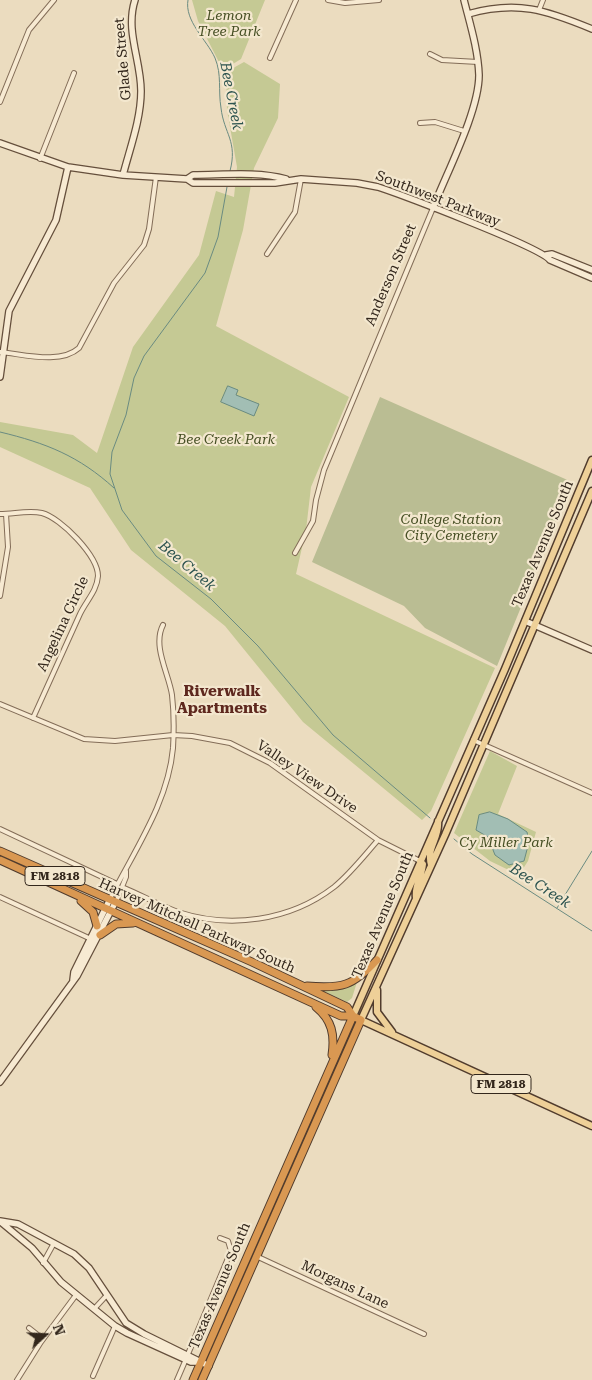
<!DOCTYPE html>
<style>
body{margin:0}
#map{position:relative;width:592px;height:1380px;overflow:hidden;background:#ebdcbf;font-family:"Roboto Serif",serif}
canvas{display:block}
.north{position:absolute;left:20px;top:1310px;width:50px;height:50px;-webkit-text-stroke:4px #f3e7ce;paint-order:stroke;rotate:70deg;font-size:14px;font-weight:700;line-height:20px;text-align:center;color:#33271c}
.north::after{content:'';display:block;margin:auto;width:18px;height:22px;background:#33271c;clip-path:polygon(50% 0,100% 100%,50% 72%,0 100%)}
</style>
<div id="map">
<canvas width="592" height="1380"></canvas>
<div class="north">N</div>
</div>
<script>
const g = document.querySelector('canvas').getContext('2d');
g.lineJoin = 'round';
function fill(path, color) {
  g.fillStyle = color;
  g.fill(path, 'evenodd');
}
function stroke(path, color, width, dash) {
  g.strokeStyle = color;
  g.lineWidth = width;
  g.lineCap = dash ? 'butt' : 'round';
  g.setLineDash(dash || []);
  g.stroke(path);
}
function drawText(font, color, halo, rows, align = 'center') {
  g.font = font + ' "Roboto Serif",serif';
  g.lineWidth = 4.5;
  g.setLineDash([]);
  g.textBaseline = 'middle';
  g.strokeStyle = halo;
  g.fillStyle = color;
  for (const [text, x, y, turn = 0] of rows) {
    g.save();
    g.translate(x, y);
    g.rotate((+turn || 0) * Math.PI / 180);
    g.textAlign = isNaN(turn) ? turn : align;
    if (halo) g.strokeText(text, 0, 0);
    g.fillText(text, 0, 0);
    g.restore();
  }
}
fill(new Path2D(`
 M192,0H265L241,59L223,70L198,21Z
 M244,62L280,84L278,118L254,168L243,230L216,326L349,397L311,487L306,530L296,574L495,668L431,811L422,820L303,722L225,626L131,550L90,488L0,447V422L73,435L97,453L133,347L199,255L216,191L234,197L237,167L227,110L226,72Z
 M490,751L517,766L498,814L536,832L528,861L519,875L490,861L454,833Z
 M357,982L352,998L347,1002L323,991L342,989Z`), '#c5c994');
fill(new Path2D(`
 M380,397L572,482L497,666L425,628L404,606L312,562Z`), '#babd93');
const water = new Path2D(`
 M228,386L238,390L236,395L259,404L254,416L221,402Z
 M490,812L508,819L527,832L529,842L524,861L509,865L495,855L488,837L476,830L479,815Z`);
fill(water, '#a2beb4');
stroke(water, '#6a8b81', 1);
stroke(new Path2D(`
 M188,0C184,21 207,40 215,58C222,75 218,90 221,108C224,134 238,141 230,171
 M227,187L218,237L205,273L144,356L134,378L126,415L112,452L110,474L122,510L156,556L211,599L258,646L333,735L430,818
 M0,432C46,443 79,456 114,488
 M454,839L472,854L592,931
 M557,908L592,851`), '#6a8b81', 1);
const street = new Path2D(`
 M328,0L345,3L379,0
 M539,10L543,0
 M430,54L442,60L478,62
 M270,58L296,0
 M0,102L29,30L54,0
 M420,123L435,122L464,131
 M40,159L74,73
 M267,254L295,212L301,179
 M0,352C23,354 60,365 79,348L114,283L144,245L149,229L156,177
 M0,514C14,514 28,510 42,513C61,518 98,556 98,576C97,591 86,601 80,614C64,649 49,683 33,718
 M295,553L313,521L316,500L324,470L433,208
 M0,596L8,547L6,514
 M0,704L84,739L115,741L173,735L192,736L230,743L270,763L378,840L420,861
 M473,740L592,793
 M0,829L117,884
 M122,887C141,895 159,905 178,912C230,929 290,921 334,887C350,874 364,856 378,840
 M0,897L91,939
 M109,901C133,852 168,804 173,748C174,731 174,712 172,695C169,674 152,646 163,625
 M116,902L126,877V871
 M256,1256L424,1334
 M43,1263L54,1243
 M94,1309L106,1296
 M29,1328L43,1339
 M188,1354L231,1251L228,1241L220,1238
 M93,1376L115,1326
 M17,1380L41,1342L76,1295
 M177,1380L186,1359`);
const secondary = new Path2D(`
 M468,14C517,0 546,10 592,29
 M0,143L68,167L123,175L187,179L193,183H275L301,179L357,183L378,187C402,195 540,247 550,260L592,278
 M123,175C130,148 141,119 141,91C141,60 125,31 135,0
 M187,179L193,175C223,175 257,171 286,179
 M433,208C447,172 479,111 479,75C478,49 470,24 464,0
 M546,255L552,254L592,270
 M0,377L9,311L56,220L68,167
 M525,621L592,650
 M73,980L74,972L109,901
 M0,1082L77,976L115,903
 M0,1221L18,1224L74,1254L89,1268L126,1323L144,1334L209,1366
 M2,1223L32,1248L61,1282L115,1326L127,1333L191,1362H201`);
const primary = new Path2D(`
 M592,491L445,835L361,1020L592,1126
 M431,865C426,848 440,838 438,821
 M416,898C414,885 422,877 423,864L420,861
 M377,990V1012L392,1032
 M353,1016L505,669L592,460`);
const highway = new Path2D(`
 M0,851L252,962L347,1007L353,1016
 M0,860L341,1016H353L361,1020L202,1380
 M81,901L93,912L97,926
 M100,935L116,924L133,923
 M307,986C342,989 353,986 377,960
 M316,1007C332,1020 335,1035 332,1055
 M193,1380L353,1016`);
stroke(street, '#836d58', 6);
stroke(secondary, '#654f3c', 8);
stroke(primary, '#513c2d', 9);
stroke(highway, '#513c2d', 9);
stroke(street, '#f7ead2', 4);
stroke(secondary, '#f7ead2', 5.5);
stroke(primary, '#eed098', 6);
stroke(highway, '#d99852', 7);
for (const [x, y, w] of [
 [55,876,60],
 [501,1084,60]
]) {
  const box = new Path2D();
  box.roundRect(x - w / 2, y - 9.5, w, 19, 4);
  g.fillStyle = '#f3e7ce';
  g.fill(box);
  stroke(box, '#33271c', 1);
}
drawText('bold 12px', '#33271c', null, [
 ["FM 2818",55,876],
 ["FM 2818",501,1084]
]);
drawText('italic 14px', '#464f24', '#f3e7ce', [
 ["Lemon",229,16],
 ["Tree Park",229,32],
 ["Bee Creek Park",226,440],
 ["College Station",451,520],
 ["City Cemetery",451,536],
 ["Cy Miller Park",506,843]
]);
drawText('14px', '#33271c', '#f3e7ce', [
 ["Glade Street",123,59,-95],
 ["Southwest Parkway",438,199,21],
 ["Anderson Street",391,275,-67],
 ["Texas Avenue South",543,544,-67],
 ["Angelina Circle",63,624,-65],
 ["Valley View Drive",307,777,34],
 ["Texas Avenue South",383,915,-67],
 ["Harvey Mitchell Parkway South",197,926,24],
 ["Morgans Lane",345,1285,25],
 ["Texas Avenue South",220,1286,-67]
]);
drawText('italic 15px', '#2c534f', '#f3e7ce', [
 ["Bee Creek",231,96,79],
 ["Bee Creek",187,566,40],
 ["Bee Creek",540,886,33]
]);
drawText('bold 15px', '#5e281e', '#f3e7ce', [
 ["Riverwalk",222,692],
 ["Apartments",222,709]
]);
</script>
